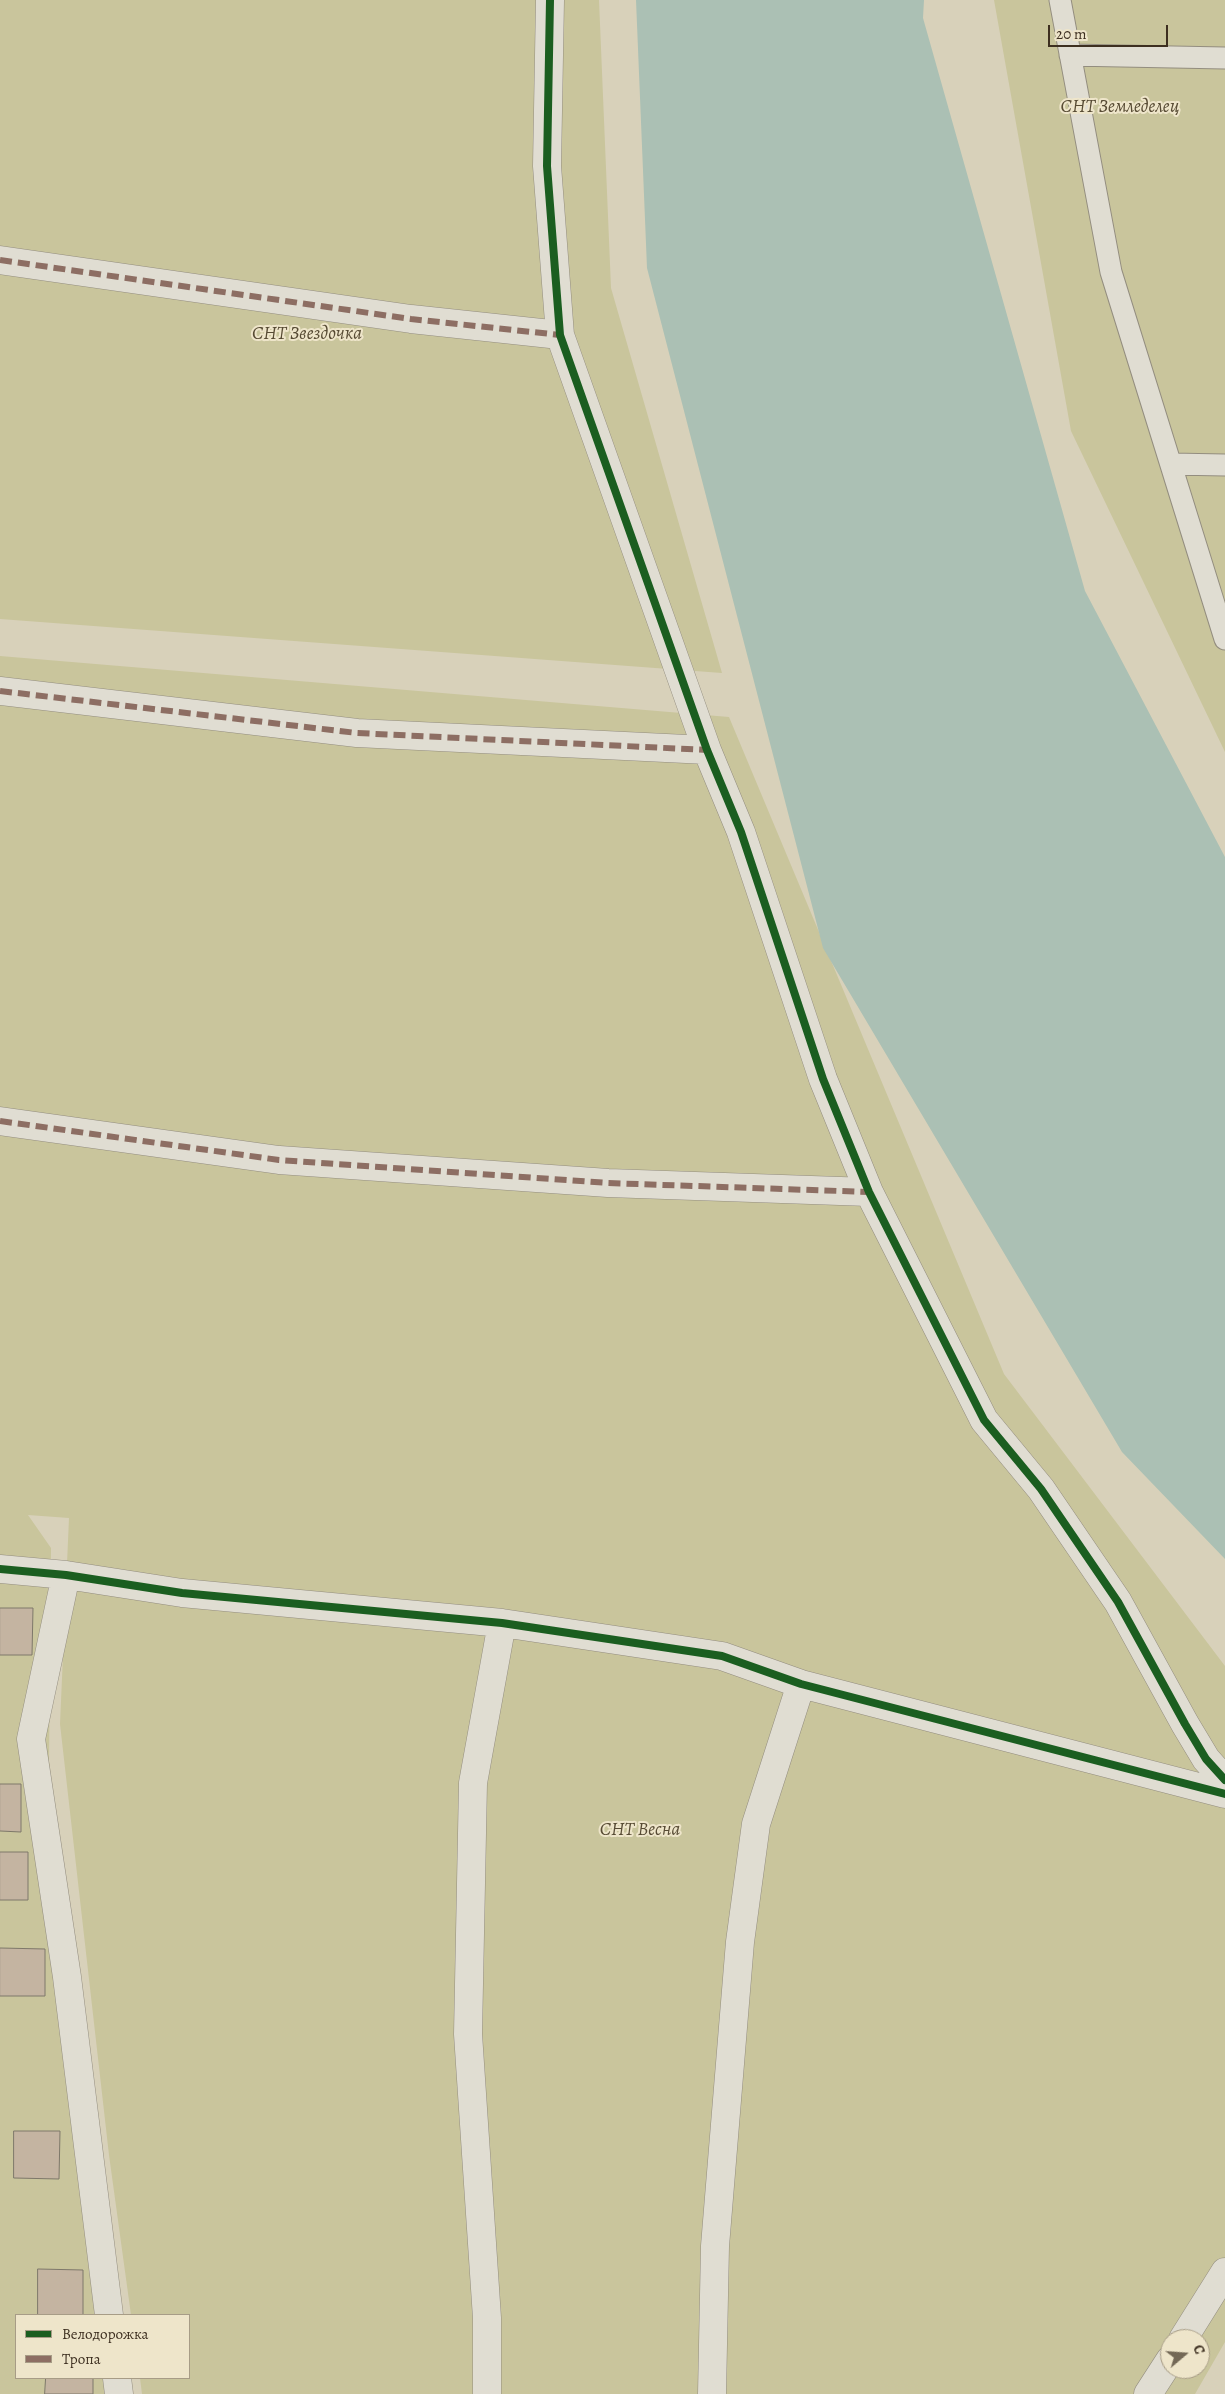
<!DOCTYPE html>
<meta charset="utf-8">
<style>
body{margin:0}
#map{position:relative;width:1225px;height:2394px;overflow:hidden;background:#d8d1ba;font-family:Alegreya,serif}
canvas{display:block}
.legend{position:absolute;left:15px;top:2314px;width:175px;height:65px;box-sizing:border-box;background:#eee5ca;border:1px solid #a79c86;margin:0;padding:6px 9px;list-style:none;font-size:15px;color:#3d2f20}
.legend li{display:flex;align-items:center;gap:10px;height:25px}
.legend b{width:25px;border:1px solid #a79c86}
.north{position:absolute;left:1160px;top:2329px;width:50px;height:50px;box-sizing:border-box;background:#eee5ca;border:1px solid #a79c86;border-radius:50%;rotate:72deg;font-size:14px;font-weight:700;line-height:20px;text-align:center;color:#3d2f20}
.north::after{content:'';display:block;margin:auto;width:18px;height:22px;background:#736856;clip-path:polygon(50% 0,100% 100%,50% 72%,0 100%)}
.scale{position:absolute;left:1048px;top:25px;width:120px;height:22px;box-sizing:border-box;border:2px solid #3d2f20;border-top:0;padding-left:6px;font-size:15px;line-height:18px;white-space:nowrap;color:#3d2f20;-webkit-text-stroke:4px #eee5ca;paint-order:stroke}
</style>
<div id="map">
<canvas width="1225" height="2394"></canvas>
<ul class="legend">
<li><b style="height:6px;background:#1b5e20"></b>Велодорожка</li>
<li><b style="height:6px;background:#8d6e63"></b>Тропа</li>
</ul>
<div class="north">С</div>
<div class="scale">20 m</div>
</div>
<script>
const g = document.querySelector('canvas').getContext('2d');
g.lineJoin = 'round';
function fill(path, color) {
  g.fillStyle = color;
  g.fill(path, 'evenodd');
}
function stroke(path, color, width, dash) {
  g.strokeStyle = color;
  g.lineWidth = width;
  g.lineCap = dash ? 'butt' : 'round';
  g.setLineDash(dash || []);
  g.stroke(path);
}
function drawText(font, color, halo, rows, align = 'center') {
  g.font = font + ' Alegreya,serif';
  g.lineWidth = 4;
  g.setLineDash([]);
  g.textBaseline = 'middle';
  g.strokeStyle = halo;
  g.fillStyle = color;
  for (const [text, x, y, turn = 0] of rows) {
    g.save();
    g.translate(x, y);
    g.rotate((+turn || 0) * Math.PI / 180);
    g.textAlign = isNaN(turn) ? turn : align;
    if (halo) g.strokeText(text, 0, 0);
    g.fillText(text, 0, 0);
    g.restore();
  }
}
fill(new Path2D(`
 M0,0H599L611,288L722,673L0,619Z
 M994,0H1225V752L1071,431Z
 M0,656L729,717L1004,1374L1225,1666V2342L1195,2394H142L140,2378H189V2315H131L109,2155L60,1724L69,1518L28,1515L51,1548L49,1762L122,2315H16V2378H131L133,2394H0ZM1170,2339H1200V2369H1170Z`), '#c9c59c');
fill(new Path2D(`
 M636,0H924L923,18L1085,591L1225,857V1559L1122,1452L823,948L647,268Z`), '#abc0b4');
const building = new Path2D(`
 M0,1608H33L32,1655H0Z
 M0,1784H21V1832L0,1831Z
 M0,1852H28V1900H0Z
 M0,1948L45,1949V1996H0Z
 M14,2131H60L59,2179L14,2178Z
 M38,2269L83,2270V2315H38Z
 M46,2378H93V2394H45Z`);
fill(building, '#c4b4a1');
stroke(building, '#7e786a', 1);
const service = new Path2D(`
 M1060,0L1111,272L1225,639
 M1070,55L1225,58
 M1171,464L1225,465`);
const minor = new Path2D(`
 M550,0L547,166L560,335L707,750L741,832L823,1079L869,1192L984,1420L1041,1489L1118,1602L1185,1724L1206,1759L1225,1780
 M0,260L411,319L560,335
 M0,691L357,733L707,750
 M0,1121L279,1160L608,1183L869,1192
 M0,1569L66,1575L182,1593L502,1623L722,1656L801,1684L1225,1794
 M66,1575L31,1739L67,1977L109,2315
 M1183,2339L1225,2272
 M117,2378L119,2394
 M487,2394V2318L468,2034L473,1783L502,1623
 M712,2394L715,2246L740,1942L756,1824L801,1684
 M1148,2394L1170,2360`);
stroke(service, '#938d7f', 23);
stroke(minor, '#938d7f', 29);
stroke(service, '#e0ddd2', 21);
stroke(minor, '#e0ddd2', 28);
stroke(new Path2D(`
 M0,260L411,319L560,335
 M0,691L357,733L707,750
 M0,1121L279,1160L608,1183L869,1192`), '#8d6e63', 6, [12, 6]);
stroke(new Path2D(`
 M550,0L547,166L560,335L707,750L741,832L823,1079L869,1192L984,1420L1041,1489L1118,1602L1185,1724L1206,1759L1225,1780
 M0,1569L66,1575L182,1593L502,1623L722,1656L801,1684L1225,1794`), '#1b5e20', 8);
drawText('italic 19px', '#574b34', '#eee5ca', [
 ["СНТ Земледелец",1120,107],
 ["СНТ Звездочка",307,334],
 ["СНТ Весна",640,1830]
]);
</script>
